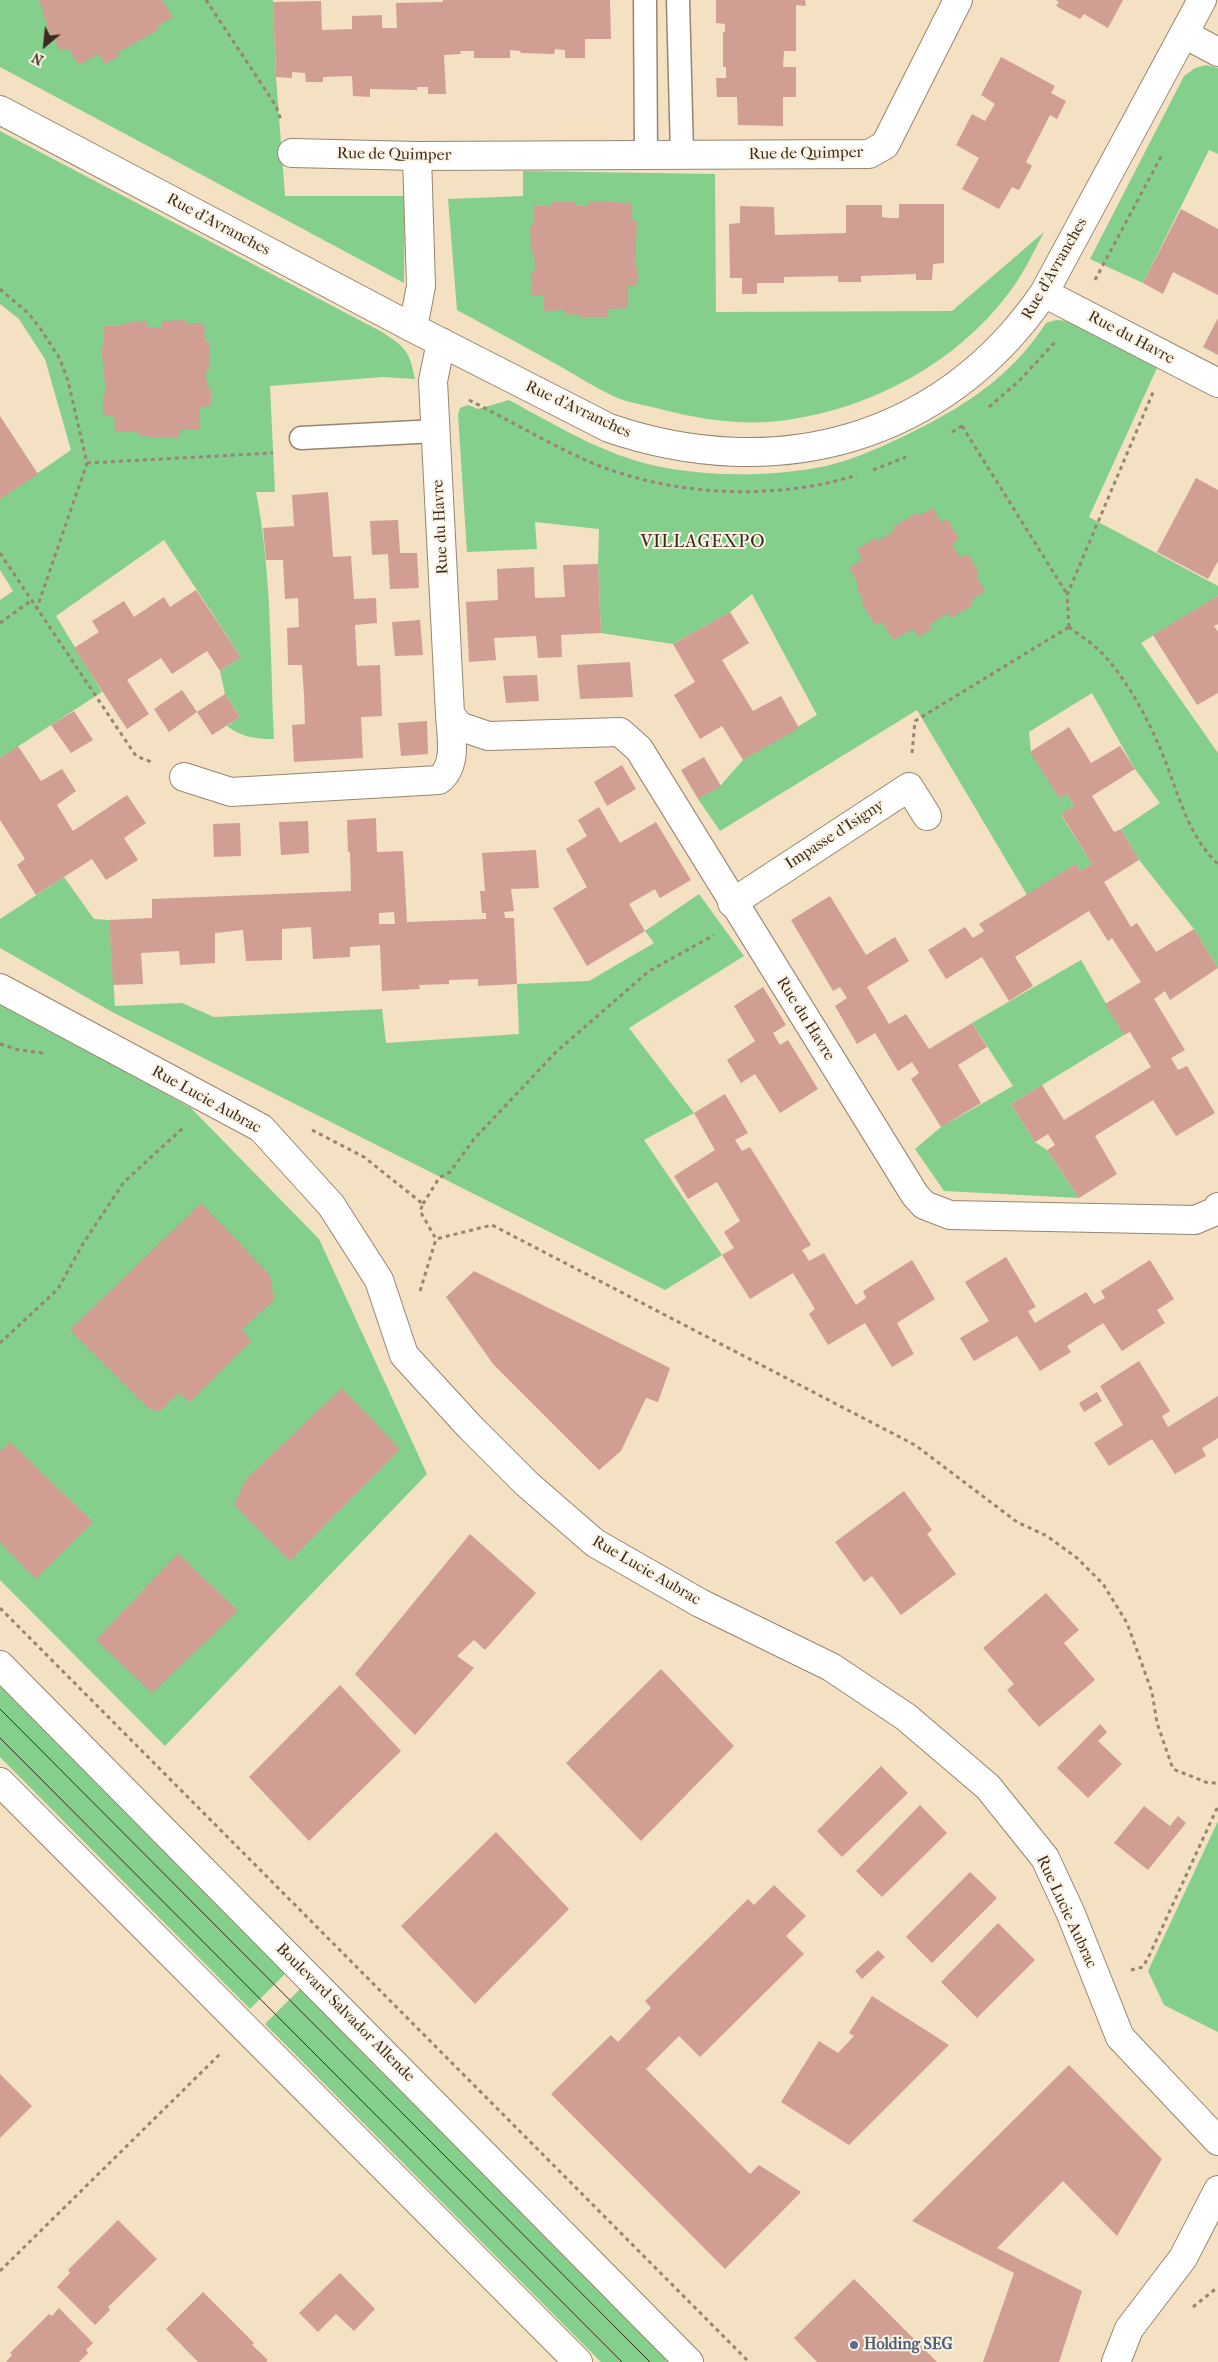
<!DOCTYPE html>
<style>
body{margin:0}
#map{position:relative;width:1218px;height:2362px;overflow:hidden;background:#f4e0c3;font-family:"IM FELL French Canon",serif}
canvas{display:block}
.north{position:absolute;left:20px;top:20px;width:50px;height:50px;-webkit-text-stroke:4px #fcf5e5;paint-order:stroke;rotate:208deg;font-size:14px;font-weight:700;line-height:20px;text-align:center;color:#3b2a1e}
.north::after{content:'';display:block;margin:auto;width:18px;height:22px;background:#3b2a1e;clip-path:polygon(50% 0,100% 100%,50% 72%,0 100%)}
</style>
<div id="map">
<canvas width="1218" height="2362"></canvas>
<div class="north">N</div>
</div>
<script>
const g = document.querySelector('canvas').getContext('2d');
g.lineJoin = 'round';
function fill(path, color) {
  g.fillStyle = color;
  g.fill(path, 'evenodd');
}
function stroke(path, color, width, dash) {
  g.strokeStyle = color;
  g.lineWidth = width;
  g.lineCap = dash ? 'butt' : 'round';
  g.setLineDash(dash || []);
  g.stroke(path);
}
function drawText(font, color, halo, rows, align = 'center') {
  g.font = font + ' "IM FELL French Canon",serif';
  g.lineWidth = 4;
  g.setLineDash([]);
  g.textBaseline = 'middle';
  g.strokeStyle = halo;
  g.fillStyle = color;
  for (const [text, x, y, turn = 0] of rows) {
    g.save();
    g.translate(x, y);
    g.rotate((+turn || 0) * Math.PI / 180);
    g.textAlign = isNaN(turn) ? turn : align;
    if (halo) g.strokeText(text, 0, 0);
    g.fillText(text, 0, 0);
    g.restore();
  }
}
fill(new Path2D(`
 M0,0H273L276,77L285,196H405L404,283L0,67Z
 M1206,65L1218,68V154L1209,150L1143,283L1090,259L1184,76L1195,68Z
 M0,131L382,332C406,348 409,350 415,379L383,377L270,386L275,492H256C272,573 270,657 274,739C255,739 242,737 227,726L240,717L225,694L220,671L241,657L164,540L56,616L102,692L0,758V600L13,591L0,570V499L71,450L45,359L19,319L0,304Z
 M523,171L715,174L716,312L952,311L1044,232C1033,253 1023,275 1008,294C956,363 872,408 787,420C747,426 702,420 664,410C647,405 628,403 613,396C596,388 579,377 563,368C528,349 493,329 457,310L448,199L523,196Z
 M1056,320L1071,321L1157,368L1089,517L1218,586V596L1141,643L1218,753V968L1194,929L1139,860L1121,829L1160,803L1135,769L1092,693L1029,732L1031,752L1059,798L1067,794L1074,806L1061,815L1092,864L1080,871L1076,864L1027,895L917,710L720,831L698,799L721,785L743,760L817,715L752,594L730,612L673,644L601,633L598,564L599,529L535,522L537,549L467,552L458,415L460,408L468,405L478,409L509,400C561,428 612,460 672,469C722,477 776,476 826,466C851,460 877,449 900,438C959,410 1010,379 1046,323Z
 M64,877L94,919L109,920L115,1006L182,1003L214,1017L382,1009L386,1043L519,1034L517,984L589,981L654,943L645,931L699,894L744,956L629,1028L694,1113L644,1140L722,1255L665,1290L114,1013L0,948V919Z
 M1081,960L1124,1035L1011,1104L1035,1142L1047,1150L1079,1198L944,1191L915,1149L941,1127L1013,1086L972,1023Z
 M0,1002L191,1108L319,1239L427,1474L165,1746L0,1580Z
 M0,1683L287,1972L250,2009L0,1757Z
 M1218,1821V2032L1164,2005L1148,1971Z
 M302,1987L674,2362H601L265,2024Z`), '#85cf8c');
fill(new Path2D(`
 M38,0H162L173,17L157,27L158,30L117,53L119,56L105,64L99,54L79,65L68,48L61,51L46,26L48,24L42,13L44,11Z
 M443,0H610L611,39H585V58H565V50L555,49L554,54L521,53L520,51L510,50V58H474V51H460L461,54L444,55L446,94H428V87H417V90L370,89V97L353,96L352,76L323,77V82H306L305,73L292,72V78L276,77L273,2L321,1L322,30L352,29V16L382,15V28H397L396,3L443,2Z
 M716,0H805L806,6L796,5V51H784L783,67H796V97H783V126L738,125L737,97H717L716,78H726V67H723V32H725V24L716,23Z
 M1056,0H1123L1108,28L1084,14L1080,19L1056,6L1059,2Z
 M1001,57L1055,86L1051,93L1066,101L1057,119L1050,115L1026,162L1032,166L1019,190L1012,187L999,209L962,189L979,158L956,145L972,114L985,121L995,104L981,95Z
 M589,201L632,203V220L637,221L635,268H638V285L628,286V308L608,309V317H578L579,314L565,315V310L544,311V295H532L531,272L535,270L534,253L531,252L530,225H534L533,206H551V202H576V206H590Z
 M899,204H944V263L933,264L932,280H916V274L861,276V282H838V276L784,277V283H757V294H742V278H730L729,224L740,223V206L774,207L775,235L846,233V205H882V217L889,218H899Z
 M1181,209L1218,229V295L1173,272L1163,294L1143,283Z
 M1218,318V355L1203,347Z
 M186,320V323H204L205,342H209V369L206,371L207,389L211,388V406L200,407V430H180V437L150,438V435H137V431L115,432L114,415L103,416V393H106L101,345L104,346V326H123L124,323L147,321V328L162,327V321Z
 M0,416L38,474L0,499Z
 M1196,478L1218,490V561L1208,579L1157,552Z
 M328,492L333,557L351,556L354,599L376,598L377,623L355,625L357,666L380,665L382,716L361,717L363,758L294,762L292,725L305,724L304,695L302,665H288L287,628L299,627L298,598L285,599L283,560H266L263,528L294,526L292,495Z
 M933,508L941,522L947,519L959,539L952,544L960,558L968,554L979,573L976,575L985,591L971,600L973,605L951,618L948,613L930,624L932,629L918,637L913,629L893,640L882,622L875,625L861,602L863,600L856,587L859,585L849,568L862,560L857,549L876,538L878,541L895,530L893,527L916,513L918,516Z
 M398,520L400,553H417L419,588L390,589L388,554L372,555L370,521Z
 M598,564L601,633L561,635L562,657L538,658L536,636L494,638L496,660L469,662L466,602L498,600L497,569L534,567L535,598L565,597L563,565Z
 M196,590L241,657L220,671L207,651L172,674L161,658L127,680L149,714L127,729L74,648L99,632L92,621L124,601L134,617L164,597L170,607Z
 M1218,596V624L1214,626L1218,632V693L1197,705L1153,635Z
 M730,612L749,643L722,660L739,688L753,711L781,696L799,728L743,760L722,726L700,739L674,695L695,682L673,644Z
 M420,620L423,655L395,656L392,622Z
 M630,662L633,697L580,699L577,665Z
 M537,675L539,701L506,703L503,676Z
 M182,690L197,712L169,732L154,709Z
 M225,694L240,717L212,735L197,712Z
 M74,711L93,740L71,753L51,725Z
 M427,721L428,754L401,756L398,723Z
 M1069,727L1091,763L1120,746L1135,769L1092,796L1114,832L1121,829L1139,860L1104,882L1131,927L1137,923L1156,952L1194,929L1218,968L1170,1000L1165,991L1154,999L1185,1050L1171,1058L1178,1070L1187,1066L1215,1113L1176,1136L1153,1100L1095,1136L1117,1174L1079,1198L1047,1150L1055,1145L1048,1134L1035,1142L1011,1104L1042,1085L1064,1120L1151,1067L1130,1032L1124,1035L1105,1004L1141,982L1112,938L1108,941L1089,911L1015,957L1033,986L1009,1001L982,957L946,979L928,950L965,927L973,938L984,931L979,924L1076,864L1080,871L1092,864L1061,814L1074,806L1067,794L1059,798L1030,752Z
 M18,746L41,781L62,769L76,791L57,805L73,831L127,795L146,823L124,838L138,860L106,880L92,859L36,895L17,865L25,859L0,820V758Z
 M704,757L721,786L698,799L681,770Z
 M622,765L636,789L607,806L594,782Z
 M599,807L620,843L656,822L691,880L660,898L655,889L629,904L645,931L587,966L553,908L587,887L566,849L587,836L578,820Z
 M376,818L377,852L403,851L407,922L486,919V913H482L480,891H485L482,853L536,850L539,888L511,889L514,911L504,912L505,918H514L517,984L478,986V979L449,980V984L419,985L420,989L382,991L380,945L350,947V957L313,959L311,927L282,929V960L246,961L243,930L215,933V963L180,965L179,951L141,953L143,984L113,985L109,920L152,918V899L351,891L350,852H348L347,820ZM394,912L395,924H379V913Z
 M308,821L309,853L281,855L279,822Z
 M240,823L241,856L214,857L213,824Z
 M830,896L866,955L895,937L909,961L867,987L889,1024L906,1014L929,1049L972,1023L987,1047L958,1065L981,1103L941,1127L911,1079L919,1073L912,1062L898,1071L875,1033L857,1044L835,1006L847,998L840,987L833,991L791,920Z
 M763,987L786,1025L773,1033L780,1045L788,1040L818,1089L780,1113L755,1074L741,1083L727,1060L755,1041L734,1006Z
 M725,1094L748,1133L735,1140L742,1151L750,1147L811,1245L802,1250L809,1261L824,1253L856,1305L866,1298L863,1291L912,1260L935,1299L897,1323L914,1354L892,1367L865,1323L828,1345L809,1314L815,1309L793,1273L750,1299L722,1255L734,1248L724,1232L740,1221L717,1182L688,1199L674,1176L715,1150L694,1113Z
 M201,1203L270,1275L274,1300L242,1329L251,1341L190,1402L178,1393L159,1412L148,1408L70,1330Z
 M1006,1257L1036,1307L1028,1311L1035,1323L1086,1292L1094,1304L1105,1298L1101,1291L1150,1260L1174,1299L1157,1310L1165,1323L1122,1351L1103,1323L1067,1346L1071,1352L1040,1371L1017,1336L974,1361L960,1338L989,1321L965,1282Z
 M474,1271L670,1368L658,1402L646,1398L621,1451L599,1470L493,1364L446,1297Z
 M1139,1361L1170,1411L1162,1416L1168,1427L1218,1396V1438L1202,1448L1206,1456L1175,1474L1152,1439L1109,1466L1094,1443L1123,1425L1100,1386Z
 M342,1388L400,1449L290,1561L234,1505L246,1479Z
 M1097,1392L1102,1401L1084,1412L1079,1403Z
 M10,1442L93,1522L36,1579L0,1542V1451Z
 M904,1491L932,1530L927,1534L956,1574L901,1615L872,1576L864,1582L835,1542Z
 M470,1534L536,1593L485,1650L474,1640L457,1656L474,1668L415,1735L355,1674Z
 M178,1553L238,1611L152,1693L96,1640Z
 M1046,1593L1079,1630L1064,1643L1095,1680L1039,1727L1007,1690L1014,1684L983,1648Z
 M661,1669L734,1746L641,1841L566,1763Z
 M340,1685L401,1751L309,1841L249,1777Z
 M1100,1724L1107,1732L1098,1741L1122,1764L1088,1798L1057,1768Z
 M881,1766L908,1793L842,1857L817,1831Z
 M920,1805L947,1833L882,1897L856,1871Z
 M1144,1806L1170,1826L1178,1816L1186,1823L1148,1870L1114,1843Z
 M496,1832L569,1909L475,2004L401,1926Z
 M970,1872L997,1898L932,1963L906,1937Z
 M774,1885L806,1916L786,1936L804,1954L700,2057L679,2036L646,2069L750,2174L759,2165L801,2192L725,2269L551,2094L611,2035L618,2042L651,2008L645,2001L748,1899L754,1905Z
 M998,1923L1035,1960L977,2018L941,1982Z
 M878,1950L885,1957L862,1979L855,1971Z
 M872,1996L949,2045L849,2145L781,2102L819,2041L838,2053L854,2036L849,2033Z
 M1069,2065L1162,2159L1117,2236L1063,2181L997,2248L1082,2291L1059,2362H983L1014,2273L912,2221Z
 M0,2074L32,2106L0,2138Z
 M118,2220L157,2259L108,2307L110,2310L95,2325L57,2287L70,2273L68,2270Z
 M340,2273L375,2309L354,2331L336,2314L318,2332L299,2313Z
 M854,2279L937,2362H817L794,2338Z
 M203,2292L254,2343L252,2345L268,2360L266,2362H198L166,2329Z
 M59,2308L93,2343L86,2350L88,2353L79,2362H6L12,2355L10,2353L49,2314L52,2316Z`), '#d09e93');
const service = new Path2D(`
 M645,0L646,155
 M678,0L682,155
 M301,438L436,431`);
const minor = new Path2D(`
 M1184,34L1218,52
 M0,110L413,328L609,428C776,485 943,441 1044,293L1202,0
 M292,153L417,156L869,154L885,145L958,0
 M1044,293L1218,383
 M413,328L421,286L417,156
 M441,342L433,381L450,714L459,726L488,736L620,732L639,749L915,1195L924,1205L950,1215L1195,1220L1216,1211L1218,1207
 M184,777L231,792L439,780C458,765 451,736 450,714
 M732,903L909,787L927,816
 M0,988L261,1128L331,1205L379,1280L404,1355L470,1427L527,1484L595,1543L700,1603L831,1667L906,1717L988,1787L1045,1858L1071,1914L1120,2037L1218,2141
 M1116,2362L1129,2329L1183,2258L1218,2190`);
const tertiary = new Path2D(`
 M0,1665L689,2362
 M0,1782L578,2362`);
stroke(service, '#988570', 25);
stroke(minor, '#988570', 30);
stroke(tertiary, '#988570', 30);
stroke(new Path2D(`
 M206,0L276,106L281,120
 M1095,280L1163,153
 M0,289L28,313L40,328L60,359L68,381L87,463L37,608
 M469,400C507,419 544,441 583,459C665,496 772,502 857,475
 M989,407L1019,381L1057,340
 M962,426L1067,594
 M952,432L965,424
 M87,463L273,453
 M873,470L906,457
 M0,553L136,756L154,763
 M0,623L32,600
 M1069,627L1067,595L1154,390
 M1069,627C1079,635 1092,643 1102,653C1126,679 1145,713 1159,746C1177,786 1185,833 1218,864
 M912,753L915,721L1069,627
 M0,1044L19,1050L43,1053
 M312,1130L364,1157L423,1204L420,1211L436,1239L492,1225L915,1445L1017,1522L1047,1536L1077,1558L1103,1584L1127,1623L1152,1692L1157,1723L1173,1769L1208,1783H1218
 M423,1204L439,1178L450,1172L474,1139L556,1052L649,971L714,935
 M420,1291L436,1239
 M0,1343L58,1289L84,1242L124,1182L184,1127
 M0,1608L749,2362
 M1131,1970L1143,1967L1150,1954L1218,1806
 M0,2271L220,2054
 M1193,2307L1218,2287`), '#988570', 3, [4, 4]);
stroke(service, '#fff', 22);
stroke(minor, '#fff', 28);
stroke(tertiary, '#fff', 28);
stroke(new Path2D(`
 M0,1709L650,2362
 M0,1738L622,2362`), '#3b2a1e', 1);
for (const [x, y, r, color] of [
 [854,2345,5,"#5c6f8a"]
]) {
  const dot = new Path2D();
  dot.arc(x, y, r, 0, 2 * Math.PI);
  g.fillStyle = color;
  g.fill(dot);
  stroke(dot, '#fcf5e5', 2);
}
drawText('16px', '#3b2a1e', '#fcf5e5', [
 ["Rue de Quimper",806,154,-1],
 ["Rue de Quimper",394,155,1],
 ["Rue d'Avranches",218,225,28],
 ["Rue d'Avranches",1055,269,-60],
 ["Rue du Havre",1131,338,28],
 ["Rue d'Avranches",578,410,25],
 ["Rue du Havre",441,527,-93],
 ["Impasse d'Isigny",835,835,-33],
 ["Rue du Havre",805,1019,58],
 ["Rue Lucie Aubrac",206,1100,29],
 ["Rue Lucie Aubrac",646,1571,30],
 ["Rue Lucie Aubrac",1066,1912,65],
 ["Boulevard Salvador Allende",345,2013,45]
]);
drawText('bold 16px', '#4e5e75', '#fcf5e5', [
 ["Holding SEG",864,2345]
], 'left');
g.letterSpacing = '1px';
drawText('18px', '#3b2a1e', '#fcf5e5', [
 ["VILLAGEXPO",703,543]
]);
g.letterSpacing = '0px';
</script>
